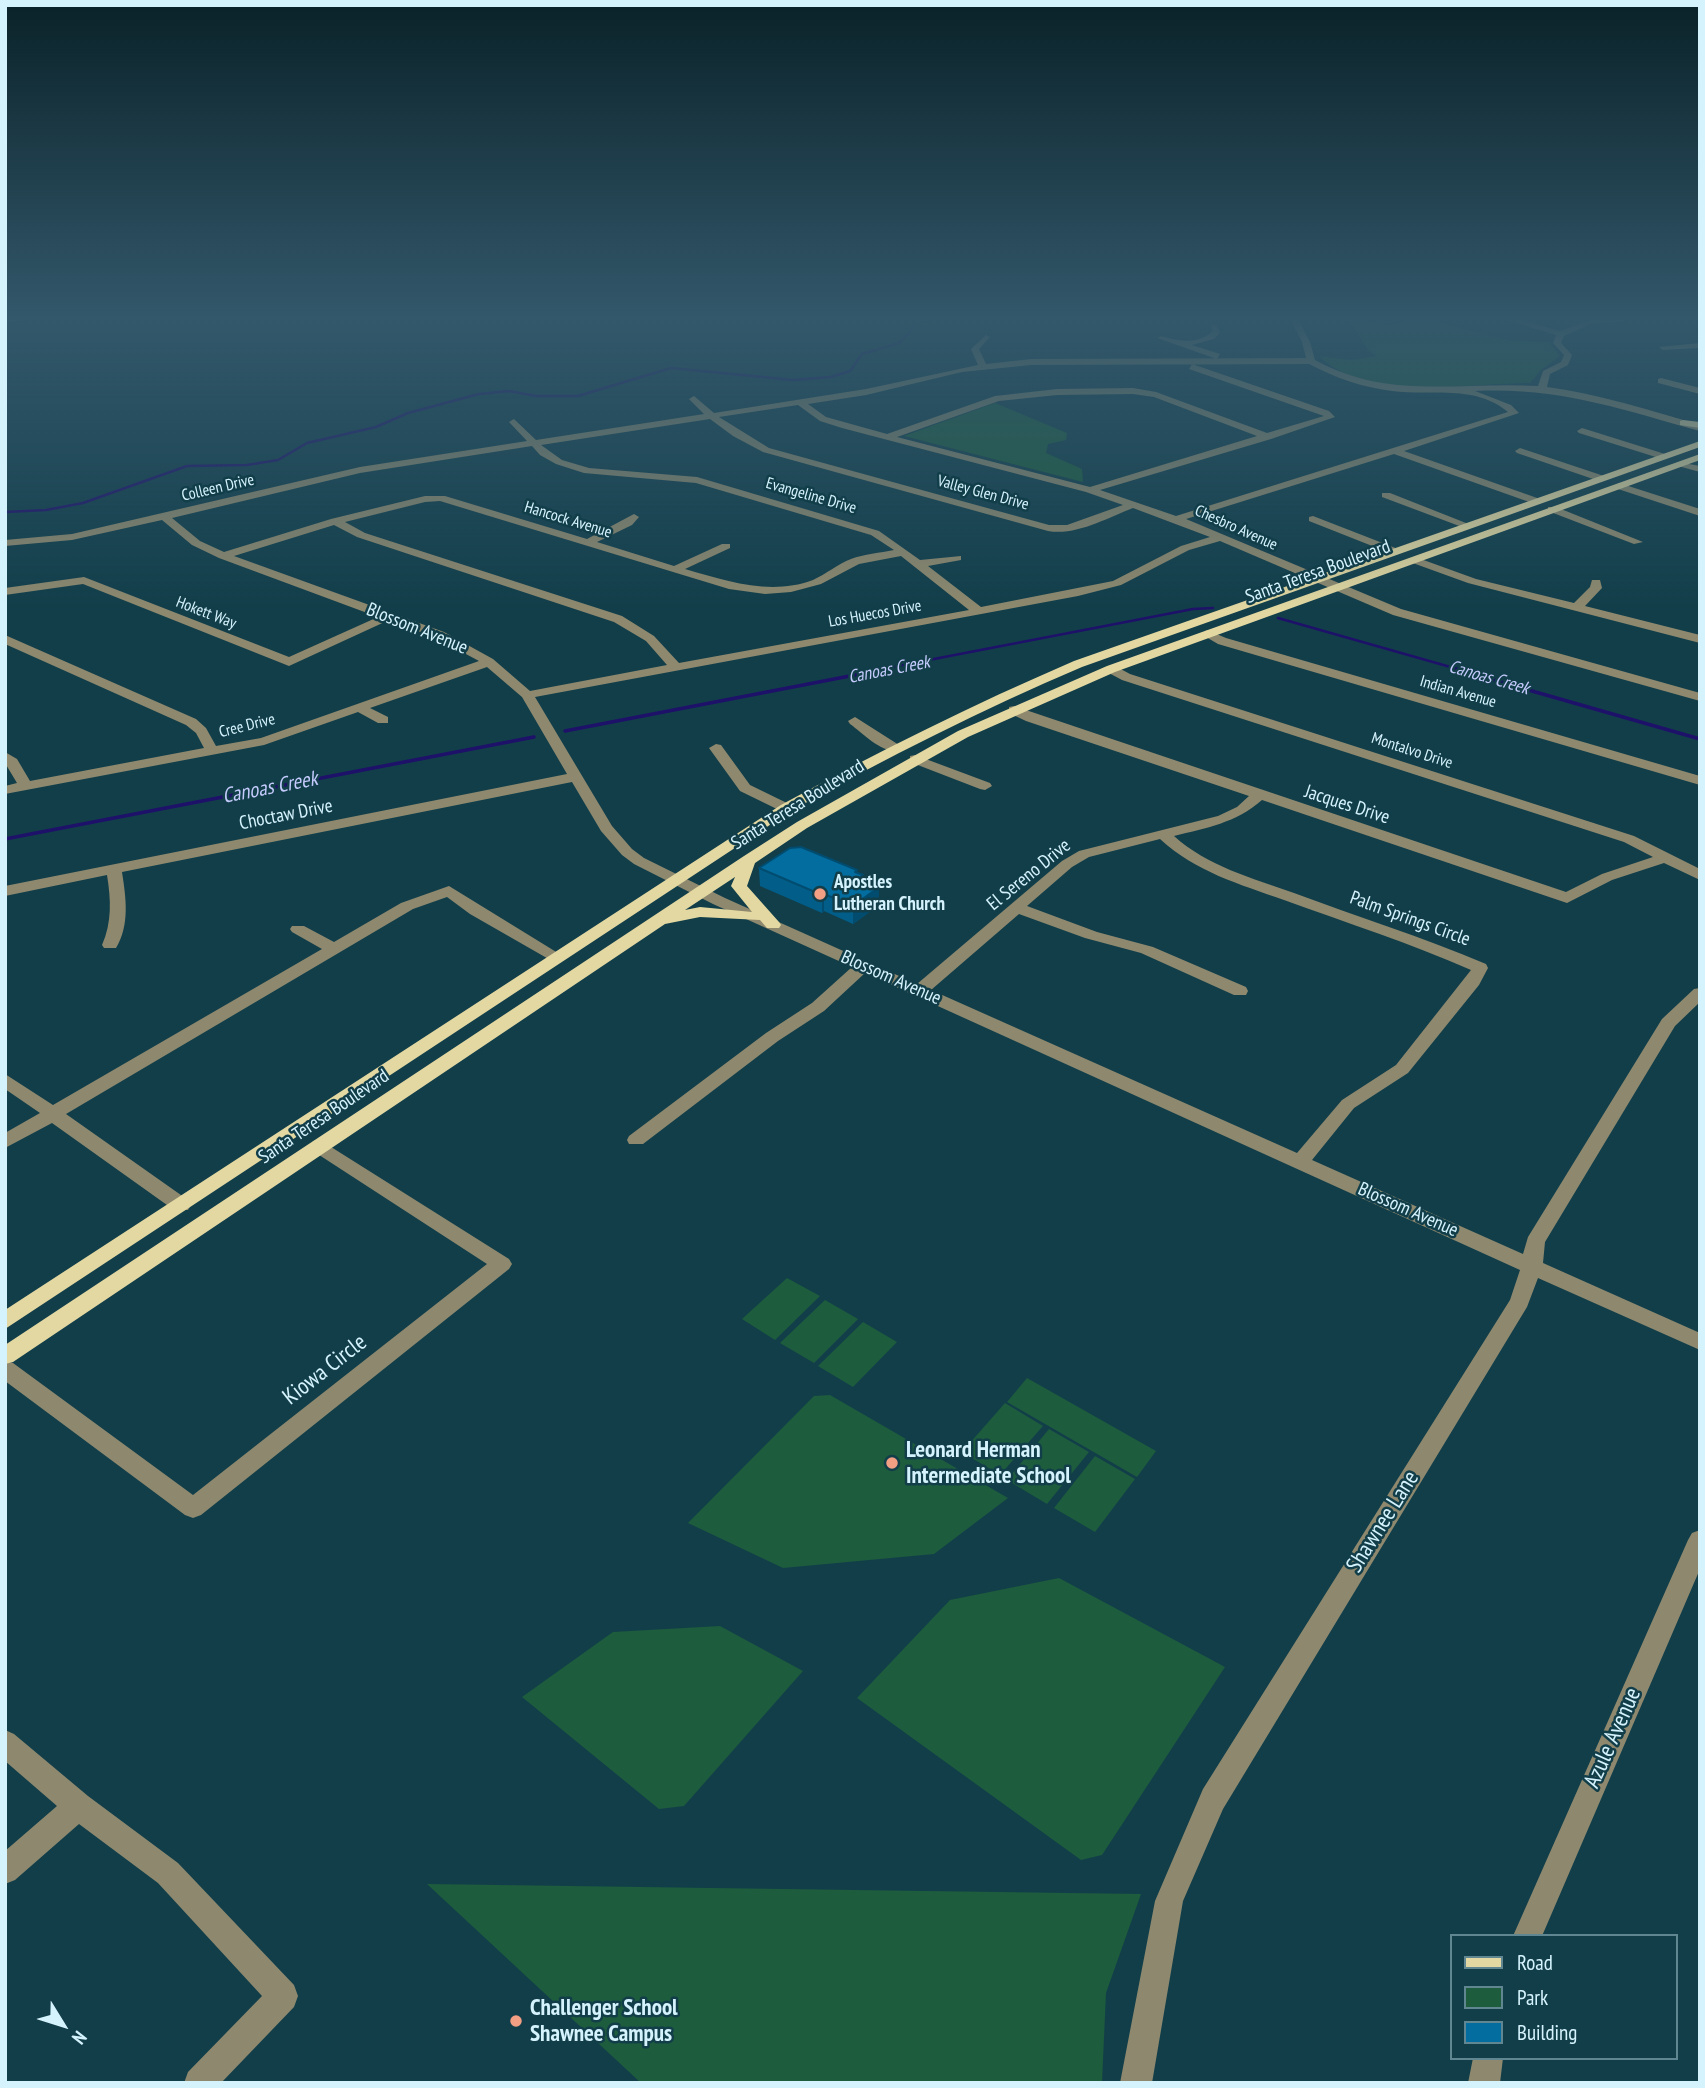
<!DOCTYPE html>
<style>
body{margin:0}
#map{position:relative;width:1705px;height:2088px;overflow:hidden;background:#123e4a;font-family:"PT Sans Narrow",sans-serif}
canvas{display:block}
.frame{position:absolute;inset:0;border:7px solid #d5f3fd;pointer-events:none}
.legend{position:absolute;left:1450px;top:1934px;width:228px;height:126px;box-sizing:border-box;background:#123e4a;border:2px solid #608692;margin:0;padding:9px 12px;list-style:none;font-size:21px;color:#d5f3fd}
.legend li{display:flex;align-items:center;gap:14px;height:35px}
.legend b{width:35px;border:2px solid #608692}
.north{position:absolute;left:28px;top:1990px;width:70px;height:70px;-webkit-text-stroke:5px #123e4a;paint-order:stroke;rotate:128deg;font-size:19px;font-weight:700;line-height:28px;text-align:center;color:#d5f3fd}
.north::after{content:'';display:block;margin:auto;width:24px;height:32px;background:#d5f3fd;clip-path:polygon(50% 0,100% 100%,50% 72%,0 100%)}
</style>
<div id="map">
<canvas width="1705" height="2088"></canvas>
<div class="frame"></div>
<ul class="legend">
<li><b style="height:9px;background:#e3d8a1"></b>Road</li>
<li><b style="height:19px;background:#1d5c3d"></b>Park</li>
<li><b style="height:19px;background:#026d9e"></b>Building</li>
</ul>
<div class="north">N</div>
</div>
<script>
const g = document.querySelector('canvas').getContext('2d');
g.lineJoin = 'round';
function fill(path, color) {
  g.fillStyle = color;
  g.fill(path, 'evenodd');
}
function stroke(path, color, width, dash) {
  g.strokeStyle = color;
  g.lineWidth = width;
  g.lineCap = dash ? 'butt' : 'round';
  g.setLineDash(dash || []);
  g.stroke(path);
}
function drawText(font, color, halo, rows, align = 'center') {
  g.font = font + ' "PT Sans Narrow",sans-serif';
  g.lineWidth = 5;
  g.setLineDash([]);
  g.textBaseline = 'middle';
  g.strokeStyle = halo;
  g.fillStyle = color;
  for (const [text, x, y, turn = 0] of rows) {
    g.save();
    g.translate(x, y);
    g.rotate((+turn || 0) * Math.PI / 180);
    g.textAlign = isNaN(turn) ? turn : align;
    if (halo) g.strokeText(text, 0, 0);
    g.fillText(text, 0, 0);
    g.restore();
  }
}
fill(new Path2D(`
 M1348,319L1395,325L1413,319H1425L1507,340L1549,342L1560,356L1541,370L1530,383C1468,383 1367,403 1319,356L1351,360L1377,356L1369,351Z
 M995,403L1067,433L1066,440L1048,444L1046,453L1082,469L1083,482L904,436Z
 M787,1278L820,1296L775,1340L742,1319Z
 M825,1300L858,1319L814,1363L780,1343Z
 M863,1322L897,1342L853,1387L818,1366Z
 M1027,1378L1156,1451L1137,1477L1007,1402Z
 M830,1395L1008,1498L934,1554L783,1568L688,1523L814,1396Z
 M1005,1403L1043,1426L1000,1475L962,1452Z
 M1049,1429L1089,1452L1047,1504L1007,1480Z
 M1095,1456L1135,1479L1095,1532L1054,1508Z
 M1059,1578L1225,1667L1102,1855L1081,1860L857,1698L950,1600Z
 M720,1626L803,1671L684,1806L659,1809L522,1697L613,1632Z
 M427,1884L1141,1894L1106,1993L1102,2083H641Z`), '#1d5c3d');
stroke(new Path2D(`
 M1373,319L1391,323L1400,319
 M5,512L46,510L83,503L187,466L247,465L278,460L307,443L376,427L408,413L479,394L509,391L536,396H578L671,368L793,380L831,377L850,371L862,354L899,343L909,333L915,321L929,319
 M1278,618L1461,670
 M877,670L1193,609L1213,608`), '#1e1169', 2.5);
stroke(new Path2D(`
 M1455,669L1700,739
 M565,731L886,669
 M5,839L534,737`), '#1e1169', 3.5);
fill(new Path2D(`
 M5,319H32L5,322Z
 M1290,319H1298L1310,342L1315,360C1390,401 1457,381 1538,386L1543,371L1561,362L1564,355L1553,343L1556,335L1503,319H1518L1560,331L1590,320L1640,319L1591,324L1564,336L1561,343L1572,355L1568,365L1550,374L1547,387C1599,394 1649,410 1700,425V431C1619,409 1560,387 1475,391L1511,405L1519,413L1404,451L1540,499V503H1532L1394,454L1186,519L1401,609L1700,693V701L1393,615L1220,541L1189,550L1121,585L1078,596L535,697L612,826L632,849L644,858L725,898L917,984L1062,861L1079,851L1218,816L1237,807L1249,796L1026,721L1009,713V707L1014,706L1566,892L1602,874L1653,857L1624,842L1122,680L1107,672V666H1115L1130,674L1634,836L1700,869V880L1664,863L1612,880L1567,903L1262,800C1236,823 1206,828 1174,836C1207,866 1252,878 1294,893C1358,917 1423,937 1486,964L1488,968L1479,985L1408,1073L1354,1108L1312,1160L1523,1254L1528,1237L1662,1019L1694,989L1700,988V1002L1675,1026L1545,1242L1543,1263L1700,1333V1350L1538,1278L1527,1307L1223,1809L1183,1901L1152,2083H1120L1155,1901L1203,1789L1510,1300L1520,1270L865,973L824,1011L778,1041L643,1144H629L627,1140L629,1136L766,1033L812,1003L852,967L713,904L634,864L622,855L601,831L572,782L122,872C126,898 130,925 116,948H104L102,945C112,922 111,900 107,875L5,896V886L567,774L522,697L487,667L370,708L388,717V723H378L358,712L264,745L5,794V786L17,783L5,763V752L17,759L30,781L204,748L196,733L186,725L5,644V635L196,719L206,728L216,746L261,738L479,661L436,638L389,620L289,666L83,584L5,595V588L84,577L289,657L378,617L219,558L192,545L162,520L72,540L5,546V540L72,534L360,467L527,441L509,422L514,419L536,440L704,414L689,399L694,396L714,413L866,389L978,365L971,349L986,335L990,337L979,349L986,364L1031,359L1306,358L1302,342ZM1192,364L1189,369L1324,416L1267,433L1156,392L1133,388L1057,389L995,396L887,434L826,417L808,404L866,395L962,372L1031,365L1309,364C1336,378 1361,387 1392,391C1431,396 1475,384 1508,412L1176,516L1100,490L1271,439L1335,417L1329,411ZM1133,394L1154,397L1257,436L1090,487L897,437L999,401L1057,395ZM798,405L820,421L842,428L1086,492L1123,505L1067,525H1049L769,448L719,417ZM710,419L733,436L763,452L1048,531C1076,536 1107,518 1133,508L1210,537L1181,546L1113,581L981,607L928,566L961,560V556L920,560L879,531L697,477L589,468L562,460L541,445ZM532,446L540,455L556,464L584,473L696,483L871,535L894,550C880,553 864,554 851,559C838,564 826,574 813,580C770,596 727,581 685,569L730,548V544H722L674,566L597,542L632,525L639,517L634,514L587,539L445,496H425L331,519L224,552L200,541L172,518L360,473ZM440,501L729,589L765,594L791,592L821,584L859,564L901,556L969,610L679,663L654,636L622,616L365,533L345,522L425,502ZM334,525L357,537L614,622L646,641L667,665L530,691L493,659L444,632L234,556ZM1160,839C1196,872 1239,884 1284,900C1347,923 1410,943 1471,970L1396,1065L1342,1100L1297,1153L931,990L1019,914L1085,938L1141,953L1234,995H1246L1248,991L1246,987L1153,947L1097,932L1027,906L1072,867L1089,857Z
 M1211,325H1217L1220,333L1214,339L1192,345L1220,354L1217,359L1157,338L1161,336C1178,341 1198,345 1213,331Z
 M1700,343V348L1663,350L1659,347Z
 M1661,378L1700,388V394L1658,383V379Z
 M1582,428L1665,454L1667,456L1659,458L1579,433L1577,431Z
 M1520,448L1604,476L1605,478L1596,480L1517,453L1515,451Z
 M1678,462L1700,466V472L1678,466Z
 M1619,483L1700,509V516L1615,488L1614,486Z
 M1382,493H1390L1471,525L1462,527L1382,497Z
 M1548,507H1556L1643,542L1634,544L1548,511Z
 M1313,516L1398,549L1400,551L1390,553L1309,521V517Z
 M1410,558H1418L1476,579L1574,603L1590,587L1592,580H1600L1602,588L1585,606L1700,635V643L1468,583L1410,562Z
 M1207,630L1226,638L1700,776V785L1218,644L1201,634Z
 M855,717L899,745V751C881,753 864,734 850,724L848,721Z
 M716,744L721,745L750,785L791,805L793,808L791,811H781L740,791L709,748Z
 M915,755L990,783L992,786L985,790L980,789L910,762V756Z
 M449,886L566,958L558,963L552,961L470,914L447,897L413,909L66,1114L188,1200L191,1205L188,1210H174L52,1123L5,1148V1133L40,1113L5,1089V1074L53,1105L322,949L292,932L290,929L292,926H304L334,942L401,903Z
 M320,1140L509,1259L512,1264L509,1269L201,1515L193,1518L185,1515L5,1381V1361L13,1363L193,1495L487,1264L313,1151L311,1146L313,1141Z
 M1700,1530V1569L1542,1936H1513L1688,1540L1692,1533Z
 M5,1730L14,1734L88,1796L178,1863L294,1985L298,1996L294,2007L221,2083H184L188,2072L262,1996L158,1883L79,1824L15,1880L5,1884V1851L57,1806L5,1761Z
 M1473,2058H1503L1500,2083H1468Z`), '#8e896e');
fill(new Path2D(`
 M1683,420L1700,422V428L1680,425V421Z
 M1700,441V447L1082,667C981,710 888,757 791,811L5,1329V1310L781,805C877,752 972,705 1074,661Z
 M1700,454V460L1115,672L968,737L807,828L755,863L747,886L779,922L781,925L779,928H767L760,920L700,917L665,924L13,1362L5,1364V1345L744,856L797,822L958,731L1107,666ZM735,877L731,886L752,912L700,907L685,910Z`), '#e3d8a1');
fill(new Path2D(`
 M759,868L857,870V872L879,905L853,924L824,911L822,913L760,886Z`), '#025e88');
fill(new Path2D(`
 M879,887V905L853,924V906Z
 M824,894V911L822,913V895Z`), '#014c6f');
const building = new Path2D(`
 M801,847L857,870L855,872L863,875L859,878L879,887L853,906L824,894L822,895L759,868L790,848Z`);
fill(building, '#026d9e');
stroke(building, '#014c6f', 2);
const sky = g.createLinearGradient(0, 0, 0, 612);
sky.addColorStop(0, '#0a2229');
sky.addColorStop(0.52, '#33586b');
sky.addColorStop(1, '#33586b00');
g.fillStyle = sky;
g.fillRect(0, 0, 1705, 612);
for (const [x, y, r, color] of [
 [820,894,7,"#f39f84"],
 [892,1463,7,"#f39f84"],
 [516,2021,7,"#f39f84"]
]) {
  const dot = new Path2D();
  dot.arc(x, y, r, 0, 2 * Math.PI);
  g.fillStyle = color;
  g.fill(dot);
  stroke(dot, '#123e4a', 2.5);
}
drawText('16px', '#d5f3fd', '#123e4a', [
 ["Colleen Drive",218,488,-13],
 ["Valley Glen Drive",983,493,15],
 ["Evangeline Drive",811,496,16],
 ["Hancock Avenue",568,520,17],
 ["Chesbro Avenue",1236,528,24],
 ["Hokett Way",206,613,21],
 ["Los Huecos Drive",875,614,-10],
 ["Indian Avenue",1458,692,16],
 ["Cree Drive",247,726,-14],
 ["Montalvo Drive",1412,751,18]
]);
drawText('italic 18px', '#c4cbfc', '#123e4a', [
 ["Canoas Creek",889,670,-11],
 ["Canoas Creek",1489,678,16]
]);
drawText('19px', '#d5f3fd', '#123e4a', [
 ["Santa Teresa Boulevard",1318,572,-20],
 ["Blossom Avenue",417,629,22],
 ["Santa Teresa Boulevard",798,805,-32],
 ["Jacques Drive",1347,805,18],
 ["Choctaw Drive",286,815,-11],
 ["El Sereno Drive",1029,875,-39],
 ["Palm Springs Circle",1410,919,20],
 ["Blossom Avenue",891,978,24],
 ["Santa Teresa Boulevard",324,1117,-34],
 ["Blossom Avenue",1408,1210,24]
]);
drawText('bold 19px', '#d5f3fd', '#123e4a', [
 ["Apostles",834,883],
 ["Lutheran Church",834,905]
], 'left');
drawText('italic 21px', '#c4cbfc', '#123e4a', [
 ["Canoas Creek",270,788,-11]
]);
drawText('23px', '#d5f3fd', '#123e4a', [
 ["Kiowa Circle",325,1370,-38],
 ["Shawnee Lane",1383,1522,-58],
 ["Azule Avenue",1613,1738,-66]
]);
drawText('bold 23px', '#d5f3fd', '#123e4a', [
 ["Leonard Herman",906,1450],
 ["Intermediate School",906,1476],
 ["Challenger School",530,2008],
 ["Shawnee Campus",530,2034]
], 'left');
</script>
